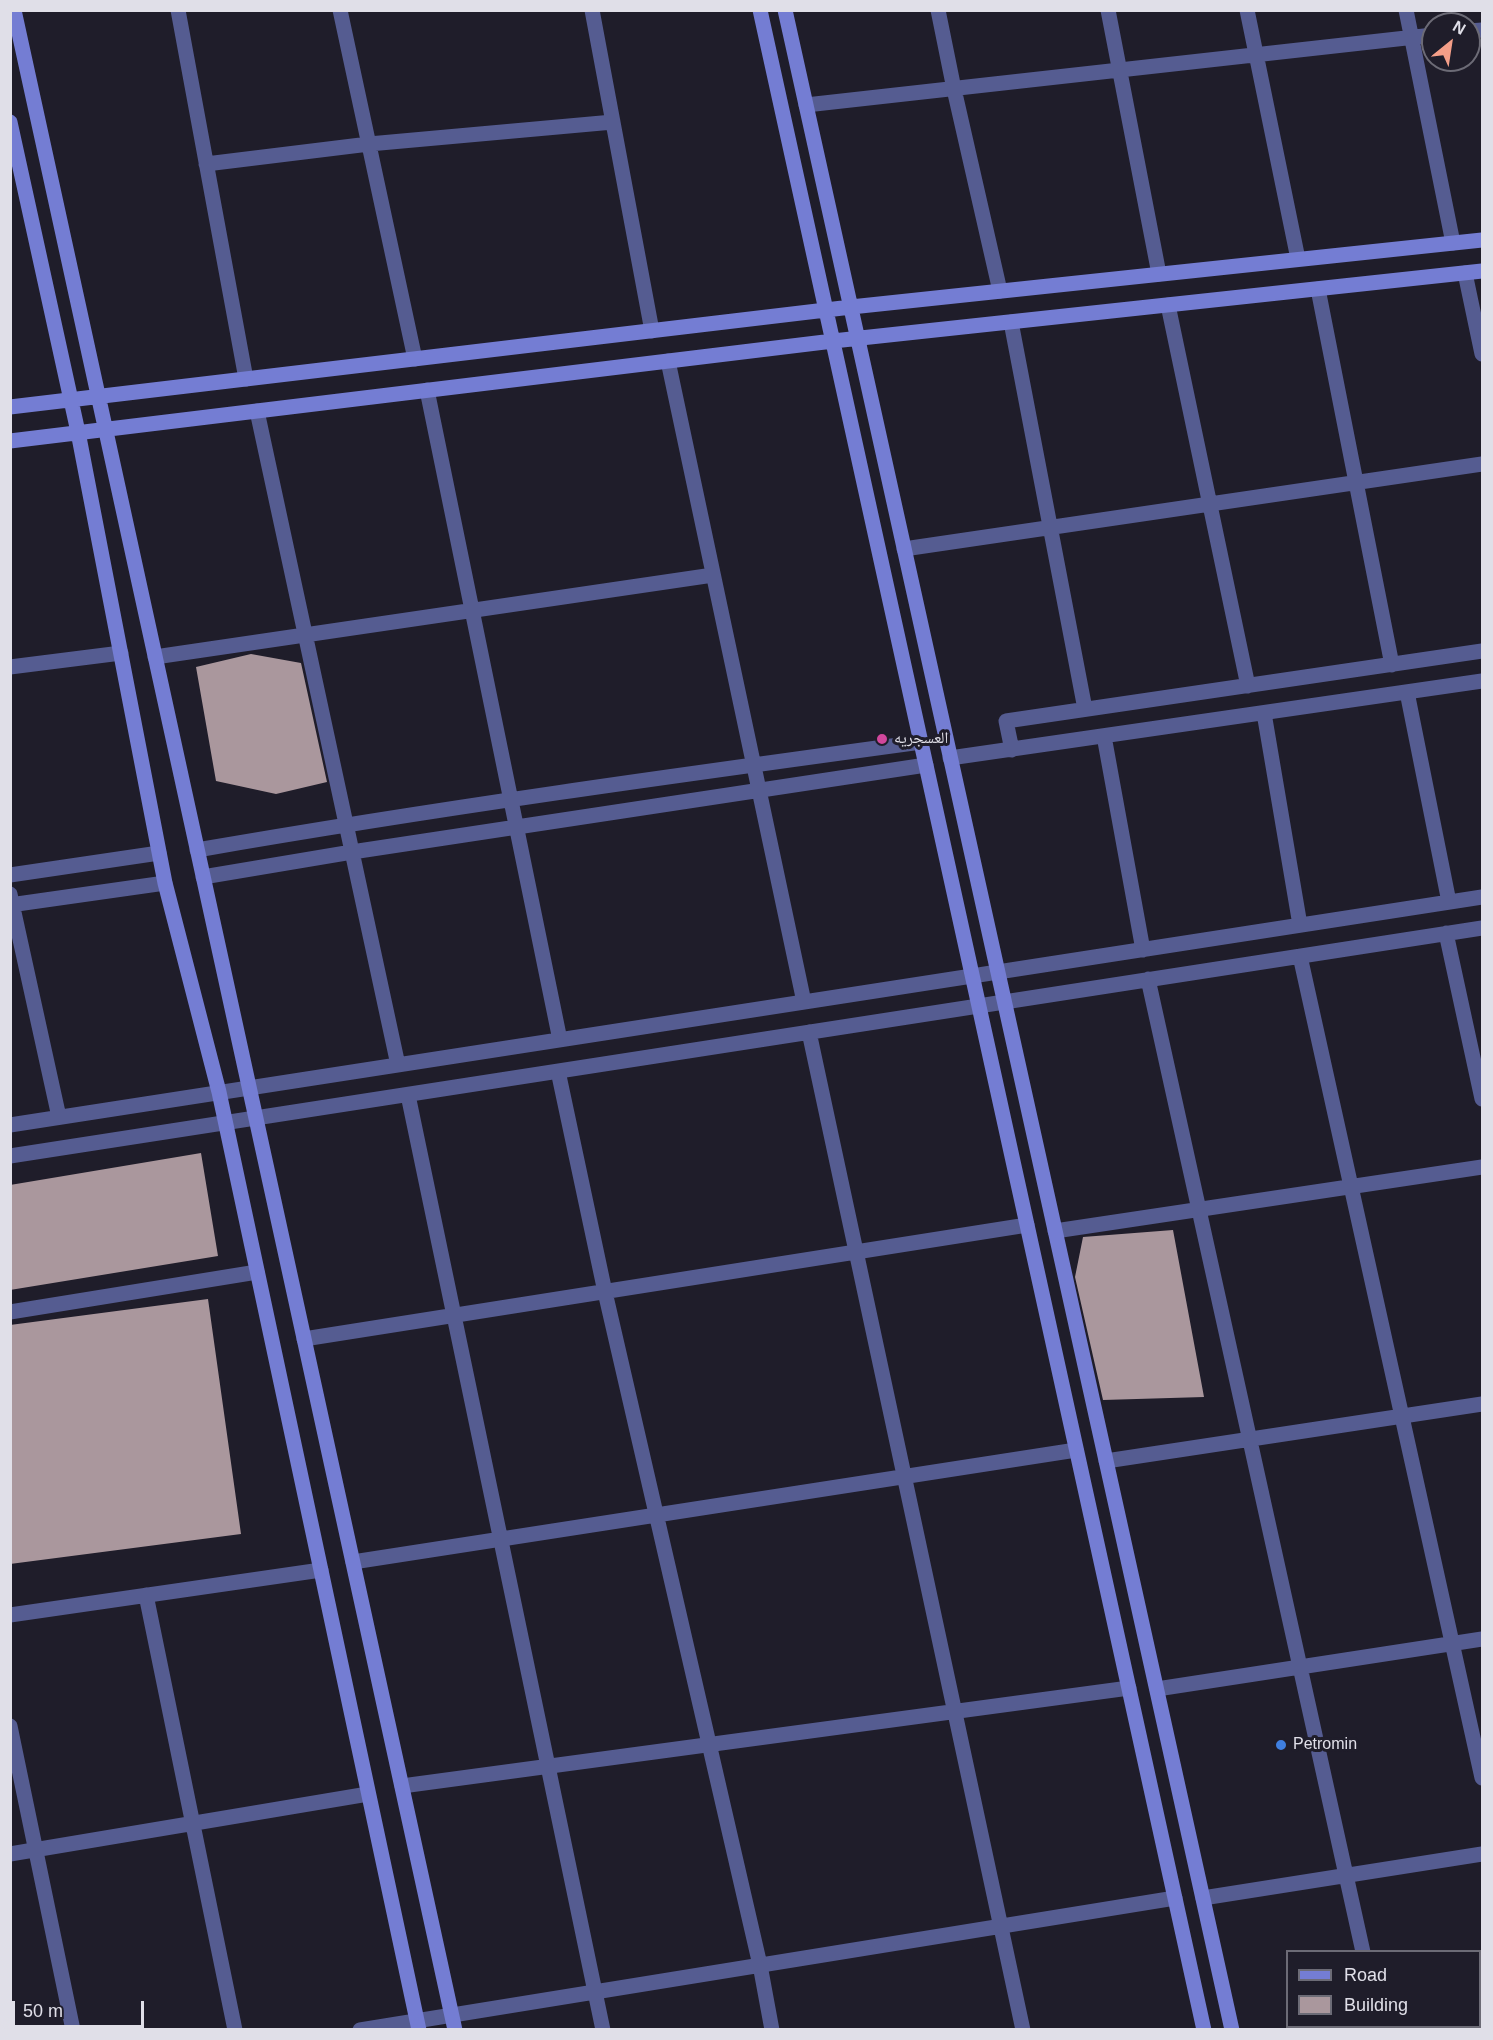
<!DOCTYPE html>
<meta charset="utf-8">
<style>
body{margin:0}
#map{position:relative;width:1493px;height:2040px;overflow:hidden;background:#1f1d2a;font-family:Arial,sans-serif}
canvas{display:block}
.frame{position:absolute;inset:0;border:12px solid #e0dfe8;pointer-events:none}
.legend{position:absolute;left:1286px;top:1950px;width:195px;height:78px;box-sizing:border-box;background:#1f1d2a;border:2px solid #6c6b76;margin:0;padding:8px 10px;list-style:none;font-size:18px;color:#e0dfe8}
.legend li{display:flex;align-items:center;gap:12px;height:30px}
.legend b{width:30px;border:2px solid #6c6b76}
.north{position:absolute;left:1421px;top:12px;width:60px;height:60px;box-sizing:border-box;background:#1f1d2a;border:2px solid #6c6b76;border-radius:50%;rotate:30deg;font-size:16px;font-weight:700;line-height:24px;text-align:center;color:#e0dfe8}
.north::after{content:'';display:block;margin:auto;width:21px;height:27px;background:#f49e88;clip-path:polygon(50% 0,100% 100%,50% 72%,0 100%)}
.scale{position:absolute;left:12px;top:2001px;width:132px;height:27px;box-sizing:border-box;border:3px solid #e0dfe8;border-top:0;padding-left:8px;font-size:18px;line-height:21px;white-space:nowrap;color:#e0dfe8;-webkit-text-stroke:4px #1f1d2a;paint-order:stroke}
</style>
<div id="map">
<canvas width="1493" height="2040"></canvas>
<div class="frame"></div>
<ul class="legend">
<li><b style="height:8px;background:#747dd3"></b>Road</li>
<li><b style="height:16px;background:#aa979d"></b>Building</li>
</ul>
<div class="north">N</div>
<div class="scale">50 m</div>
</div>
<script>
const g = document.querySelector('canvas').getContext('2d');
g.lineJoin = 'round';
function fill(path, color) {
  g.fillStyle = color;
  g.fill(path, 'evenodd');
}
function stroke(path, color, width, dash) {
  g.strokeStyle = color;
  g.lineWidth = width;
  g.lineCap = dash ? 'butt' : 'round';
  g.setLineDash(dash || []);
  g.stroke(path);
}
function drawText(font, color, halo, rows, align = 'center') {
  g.font = font + ' Arial,"Noto Naskh Arabic",sans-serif';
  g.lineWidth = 6;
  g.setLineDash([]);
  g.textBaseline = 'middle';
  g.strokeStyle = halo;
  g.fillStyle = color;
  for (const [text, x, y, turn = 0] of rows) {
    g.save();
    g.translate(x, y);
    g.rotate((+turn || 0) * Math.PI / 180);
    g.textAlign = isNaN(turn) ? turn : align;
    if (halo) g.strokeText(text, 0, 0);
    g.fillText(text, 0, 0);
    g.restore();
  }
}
fill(new Path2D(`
 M251,654L301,663L327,782L276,794L216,781L196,667Z
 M201,1153L218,1256L10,1290V1185Z
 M1173,1230L1204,1397L1103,1400L1075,1277L1083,1237Z
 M208,1299L241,1534L10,1564V1325Z`), '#aa979d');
stroke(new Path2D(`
 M178,10L246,379
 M340,10L415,359
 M592,10L652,331
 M938,10L954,89L1000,291
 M1108,10L1159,274
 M1247,10L1298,259
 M1406,10L1453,243
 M1469,31L1482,30
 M806,105L1433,35
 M206,164L369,144L613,122
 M1465,273L1482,354
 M1318,289L1392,665
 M1168,305L1248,686
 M1011,322L1085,709
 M668,361L804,1002
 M427,390L560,1040
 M257,411L398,1065
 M904,549L1482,464
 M155,657L713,575
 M10,667L121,653
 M1407,692L1449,902
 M1264,713L1300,925
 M1104,736L1143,950
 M1012,750L1006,721L1482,651
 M950,758L1482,681
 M197,850C438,808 679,775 921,742
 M10,875L159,853
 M203,877L352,852L926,765
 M10,894L59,1117
 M10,905L165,883
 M1446,933L1482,1099
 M1300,956L1482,1778
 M1148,979L1363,1952
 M809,1032L1023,2030
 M558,1071L605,1292L760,1965L772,2030
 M408,1095L603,2030
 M10,1125L1482,897
 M10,1156L1482,928
 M1055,1231L1482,1167
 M10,1312L257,1272
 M304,1339L1027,1225
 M1106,1461L1482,1404
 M353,1562L1076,1450
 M146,1595L235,2030
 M10,1615L321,1570
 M1157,1689L1482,1639
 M10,1726L73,2030
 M402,1786L1129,1688
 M10,1854L368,1794
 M1203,1898L1482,1854
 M1380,2026L1381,2030
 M360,2030L1175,1898`), '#555c91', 15);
stroke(new Path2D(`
 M14,10L455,2030
 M760,10L1204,2030
 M785,10L1232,2030
 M10,122L78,432L165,883L219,1092L419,2030
 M10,407L851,307L1482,240
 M10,441L833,341L1482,271`), '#747dd3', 15);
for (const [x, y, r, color] of [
 [882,739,6,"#d1479c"],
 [1281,1745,6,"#3f7fe0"]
]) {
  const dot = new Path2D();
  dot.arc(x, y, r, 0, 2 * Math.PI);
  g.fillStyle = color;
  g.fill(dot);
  stroke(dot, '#1f1d2a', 2);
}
drawText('16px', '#e0dfe8', '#1f1d2a', [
 ["العسجريه",894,739],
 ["Petromin",1293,1745]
], 'left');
</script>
